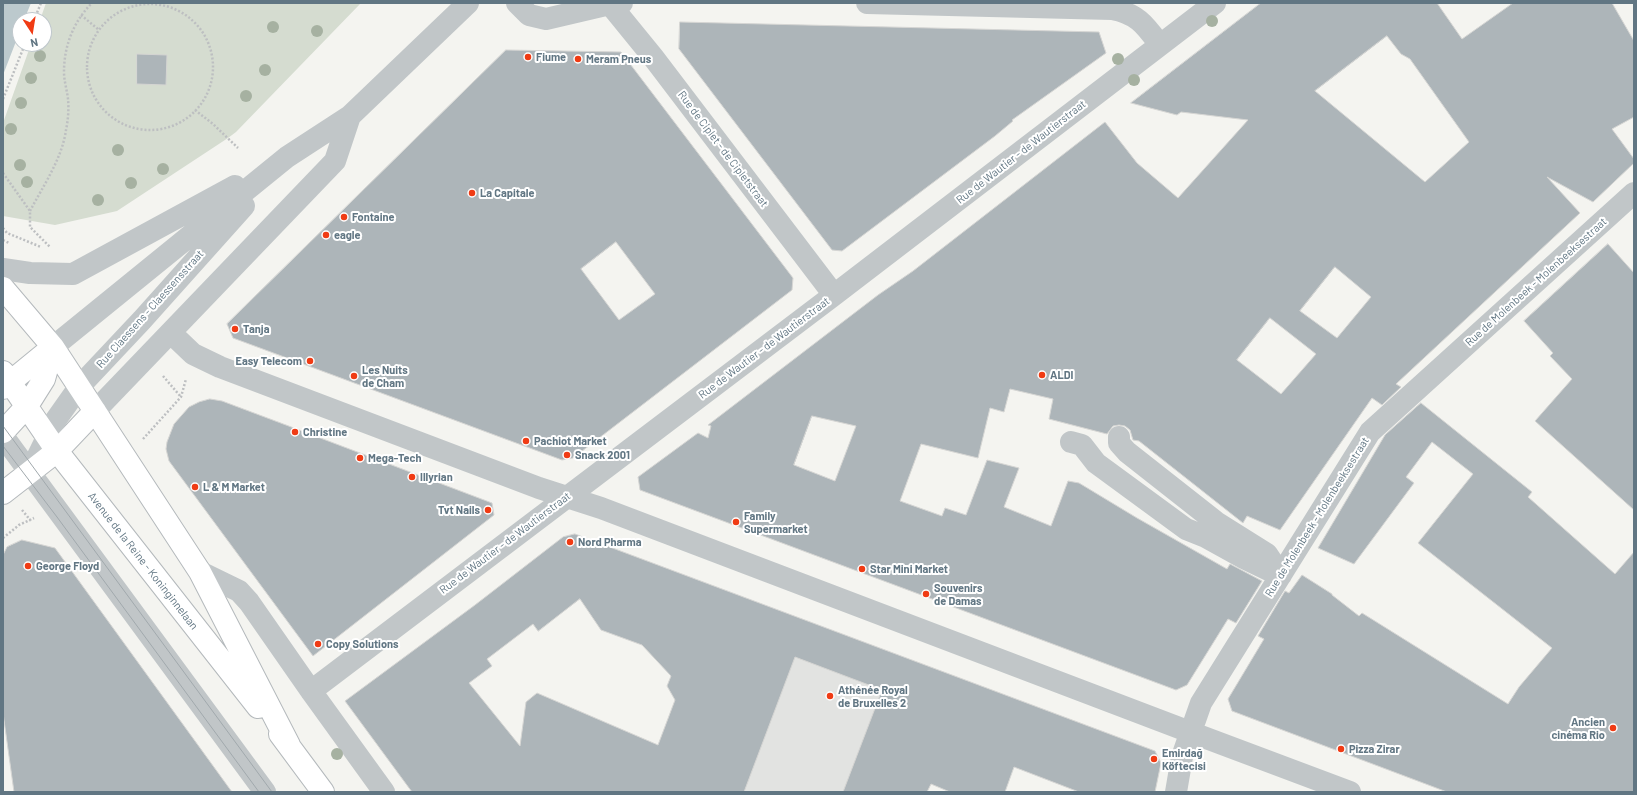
<!DOCTYPE html>
<meta charset="utf-8">
<style>
body{margin:0}
#map{position:relative;width:1637px;height:795px;overflow:hidden;background:#f4f4f0;font-family:Barlow,sans-serif}
canvas{display:block}
.frame{position:absolute;inset:0;border:4px solid #617683;pointer-events:none}
.north{position:absolute;left:12px;top:12px;width:40px;height:40px;box-sizing:border-box;background:#fff;border:1px solid #c0c8cd;border-radius:50%;rotate:168deg;font-size:11px;font-weight:700;line-height:16px;text-align:center;color:#617683}
.north::after{content:'';display:block;margin:auto;width:14px;height:18px;background:#f03b14;clip-path:polygon(50% 0,100% 100%,50% 72%,0 100%)}
</style>
<div id="map">
<canvas width="1637" height="795"></canvas>
<div class="frame"></div>
<div class="north">N</div>
</div>
<script>
const g = document.querySelector('canvas').getContext('2d');
g.lineJoin = 'round';
function fill(path, color) {
  g.fillStyle = color;
  g.fill(path, 'evenodd');
}
function stroke(path, color, width, dash) {
  g.strokeStyle = color;
  g.lineWidth = width;
  g.lineCap = dash ? 'butt' : 'round';
  g.setLineDash(dash || []);
  g.stroke(path);
}
function drawText(font, color, halo, rows, align = 'center') {
  g.font = font + ' Barlow,sans-serif';
  g.lineWidth = 4;
  g.setLineDash([]);
  g.textBaseline = 'middle';
  g.strokeStyle = halo;
  g.fillStyle = color;
  for (const [text, x, y, turn = 0] of rows) {
    g.save();
    g.translate(x, y);
    g.rotate((+turn || 0) * Math.PI / 180);
    g.textAlign = isNaN(turn) ? turn : align;
    if (halo) g.strokeText(text, 0, 0);
    g.fillText(text, 0, 0);
    g.restore();
  }
}
fill(new Path2D(`
 M755,602L947,674L913,792H687Z`), '#e2e3e1');
fill(new Path2D(`
 M46,3H361L236,132L228,138L117,211L55,225L3,216V123L31,44H44V20H40Z`), '#d5dcd0');
fill(new Path2D(`
 M3,3H31L24,20H20V31L3,75Z`), '#bcc9cd');
const building = new Path2D(`
 M1261,3H1437L1462,39L1513,3H1612L1634,41V117L1612,129L1634,159V163L1593,202L1547,177L1580,213L1396,384L1401,387L1382,405L1372,398L1280,530L1247,516L1243,523L1139,441L1133,440L1130,430L1125,426L1119,425L1113,426L1107,434L1049,419L1053,399L1010,389L1004,412L990,408L978,458L921,444L900,501L942,516L945,508L966,515L987,460L1019,468L1004,507L1051,526L1068,481L1079,483L1137,518L1227,569L1230,564L1262,581L1236,623L1228,619L1187,685L1176,690L640,490L638,477L698,433L708,438L711,426L708,425L878,295L913,271L1105,122L1137,163L1178,198L1248,120L1181,112L1177,115L1131,103ZM1387,36L1401,54L1410,59L1469,142L1425,182L1315,91ZM1335,267L1371,297L1337,338L1300,311ZM1270,318L1316,354L1281,394L1237,360ZM812,416L856,426L835,481L794,465Z
 M680,22L1099,32L1106,53L1012,120L1013,121L995,136L842,251L832,250L679,49Z
 M506,50L621,52L793,278L792,290L573,458L562,460L233,338L227,324ZM616,242L655,294L619,320L581,269Z
 M137,54L167,55L166,85L137,84Z
 M1608,244L1634,273V510L1535,421L1572,379L1550,356L1553,353L1524,321Z
 M210,399L222,401L286,425L492,503L494,515L313,656L169,461L166,449L167,442L174,424L189,407L199,402Z
 M1421,403L1532,492L1528,497L1615,574L1634,552V792H1447L1232,711L1228,699L1264,639L1258,636L1285,591L1289,593L1302,575L1332,594V595L1359,616L1362,613L1508,704L1519,687L1552,648L1418,543L1473,474L1432,442L1406,477L1414,483L1354,564L1318,548L1385,435Z
 M575,534L1155,751L1161,763L1155,792H1079L1014,767L1005,792H950L931,784L927,792H843L882,690L795,657L744,792H412L345,701L475,605L563,537ZM580,599L601,630L642,645L671,676L667,686L675,700L658,745L537,693L526,702L520,746L469,683L492,666L487,659L533,624L538,631Z
 M22,540L55,548L232,792H14L3,713V555L7,547Z`);
fill(building, '#adb5b9');
stroke(building, '#d5d5d3', 1);
const major = new Path2D(`
 M3,288L53,347L200,572L289,745
 M3,372L57,451L258,707
 M3,388L53,347
 M3,432L27,406L44,379L53,347
 M3,493L57,451L95,411
 M280,734L323,792`);
stroke(major, '#b4b9bc', 24);
stroke(new Path2D(`
 M87 67a63 63 0 1 1 126 0a63 63 0 1 1-126 0Z
 M81,15L99,30
 M34,20L41,3
 M3,99L25,44
 M195,110L213,124L238,148
 M3,173L30,211V227L50,247
 M30,211C43,186 62,159 66,130C68,121 69,109 68,99C67,90 64,81 64,72C64,45 74,21 92,3
 M3,228L7,233L41,247
 M3,240L9,243
 M163,376L181,397
 M143,439L181,397L186,379
 M22,510L31,521
 M3,538L19,525L34,518`), '#bdbfc1', 2.5, [2, 2]);
stroke(new Path2D(`
 M517,3L529,15L546,19L610,4L622,3
 M609,3L653,57L834,295
 M867,3L1112,9C1138,14 1145,25 1160,45
 M3,269L30,273L73,274L235,186
 M171,333L193,354L220,367L539,488L601,508L1190,732L1350,792
 M53,347L287,157L350,116L468,3
 M95,411L335,161L350,116
 M3,436L265,792
 M1119,437V443L1127,452L1216,522L1267,554L1281,575
 M1071,442L1082,445L1096,463L1186,529L1206,537
 M30,472L55,421L79,387L142,320L244,206
 M1213,526L1206,537L1244,558L1275,573
 M200,572L239,591L249,602L311,691L384,792
 M311,691L834,295L1215,3
 M1176,792L1182,757L1201,703L1370,432L1634,193`), '#c1c6c8', 22);
stroke(major, '#fff', 22);
stroke(new Path2D(`
 M3,426L272,792
 M3,446L57,517L259,792`), '#a1a9ad', 1);
g.fillStyle = '#a6b1a1';
for (const [x, y] of [
 [1212,21],
 [273,27],
 [317,31],
 [40,56],
 [1118,59],
 [265,70],
 [31,78],
 [1134,80],
 [246,96],
 [21,103],
 [11,129],
 [118,150],
 [20,165],
 [163,169],
 [27,182],
 [131,183],
 [98,200],
 [337,754]
]) {
  g.beginPath();
  g.arc(x, y, 6, 0, 2 * Math.PI);
  g.fill();
}
for (const [x, y, r, color] of [
 [528,57,4,"#f03b14"],
 [578,59,4,"#f03b14"],
 [472,193,4,"#f03b14"],
 [344,217,4,"#f03b14"],
 [326,235,4,"#f03b14"],
 [235,329,4,"#f03b14"],
 [310,361,4,"#f03b14"],
 [1042,375,4,"#f03b14"],
 [354,376,4,"#f03b14"],
 [295,432,4,"#f03b14"],
 [526,441,4,"#f03b14"],
 [567,455,4,"#f03b14"],
 [360,458,4,"#f03b14"],
 [412,477,4,"#f03b14"],
 [195,487,4,"#f03b14"],
 [488,510,4,"#f03b14"],
 [736,522,4,"#f03b14"],
 [570,542,4,"#f03b14"],
 [28,566,4,"#f03b14"],
 [862,569,4,"#f03b14"],
 [926,594,4,"#f03b14"],
 [318,644,4,"#f03b14"],
 [830,696,4,"#f03b14"],
 [1613,728,4,"#f03b14"],
 [1341,749,4,"#f03b14"],
 [1154,759,4,"#f03b14"]
]) {
  const dot = new Path2D();
  dot.arc(x, y, r, 0, 2 * Math.PI);
  g.fillStyle = color;
  g.fill(dot);
  stroke(dot, '#fff', 1.5);
}
drawText('bold 11px', '#617683', '#fff', [
 ["Fiume",536,57],
 ["Meram Pneus",586,59],
 ["La Capitale",480,193],
 ["Fontaine",352,217],
 ["eagle",334,235],
 ["Tanja",243,329],
 ["Easy Telecom",302,361,"right"],
 ["Les Nuits",362,370],
 ["de Cham",362,383],
 ["ALDI",1050,375],
 ["Christine",303,432],
 ["Pachiot Market",534,441],
 ["Snack 2001",575,455],
 ["Mega-Tech",368,458],
 ["Illyrian",420,477],
 ["L & M Market",203,487],
 ["Tvt Nails",480,510,"right"],
 ["Family",744,516],
 ["Supermarket",744,529],
 ["Nord Pharma",578,542],
 ["George Floyd",36,566],
 ["Star Mini Market",870,569],
 ["Souvenirs",934,588],
 ["de Damas",934,601],
 ["Copy Solutions",326,644],
 ["Athénée Royal",838,690],
 ["de Bruxelles 2",838,703],
 ["Ancien",1605,722,"right"],
 ["cinéma Rio",1605,735,"right"],
 ["Pizza Zirar",1349,749],
 ["Emirdağ",1162,753],
 ["Köftecisi",1162,766]
], 'left');
drawText('11px', '#617683', '#fff', [
 ["Rue de Ciplet - de Cipletstraat",723,149,53],
 ["Rue de Wautier - de Wautierstraat",1021,152,-38],
 ["Rue de Molenbeek - Molenbeeksestraat",1536,282,-42],
 ["Rue Claessens - Claessensstraat",150,309,-48],
 ["Rue de Wautier - de Wautierstraat",764,348,-37],
 ["Rue de Molenbeek - Molenbeeksestraat",1317,517,-58],
 ["Rue de Wautier - de Wautierstraat",505,543,-37],
 ["Avenue de la Reine - Koninginnelaan",143,561,52]
]);
</script>
